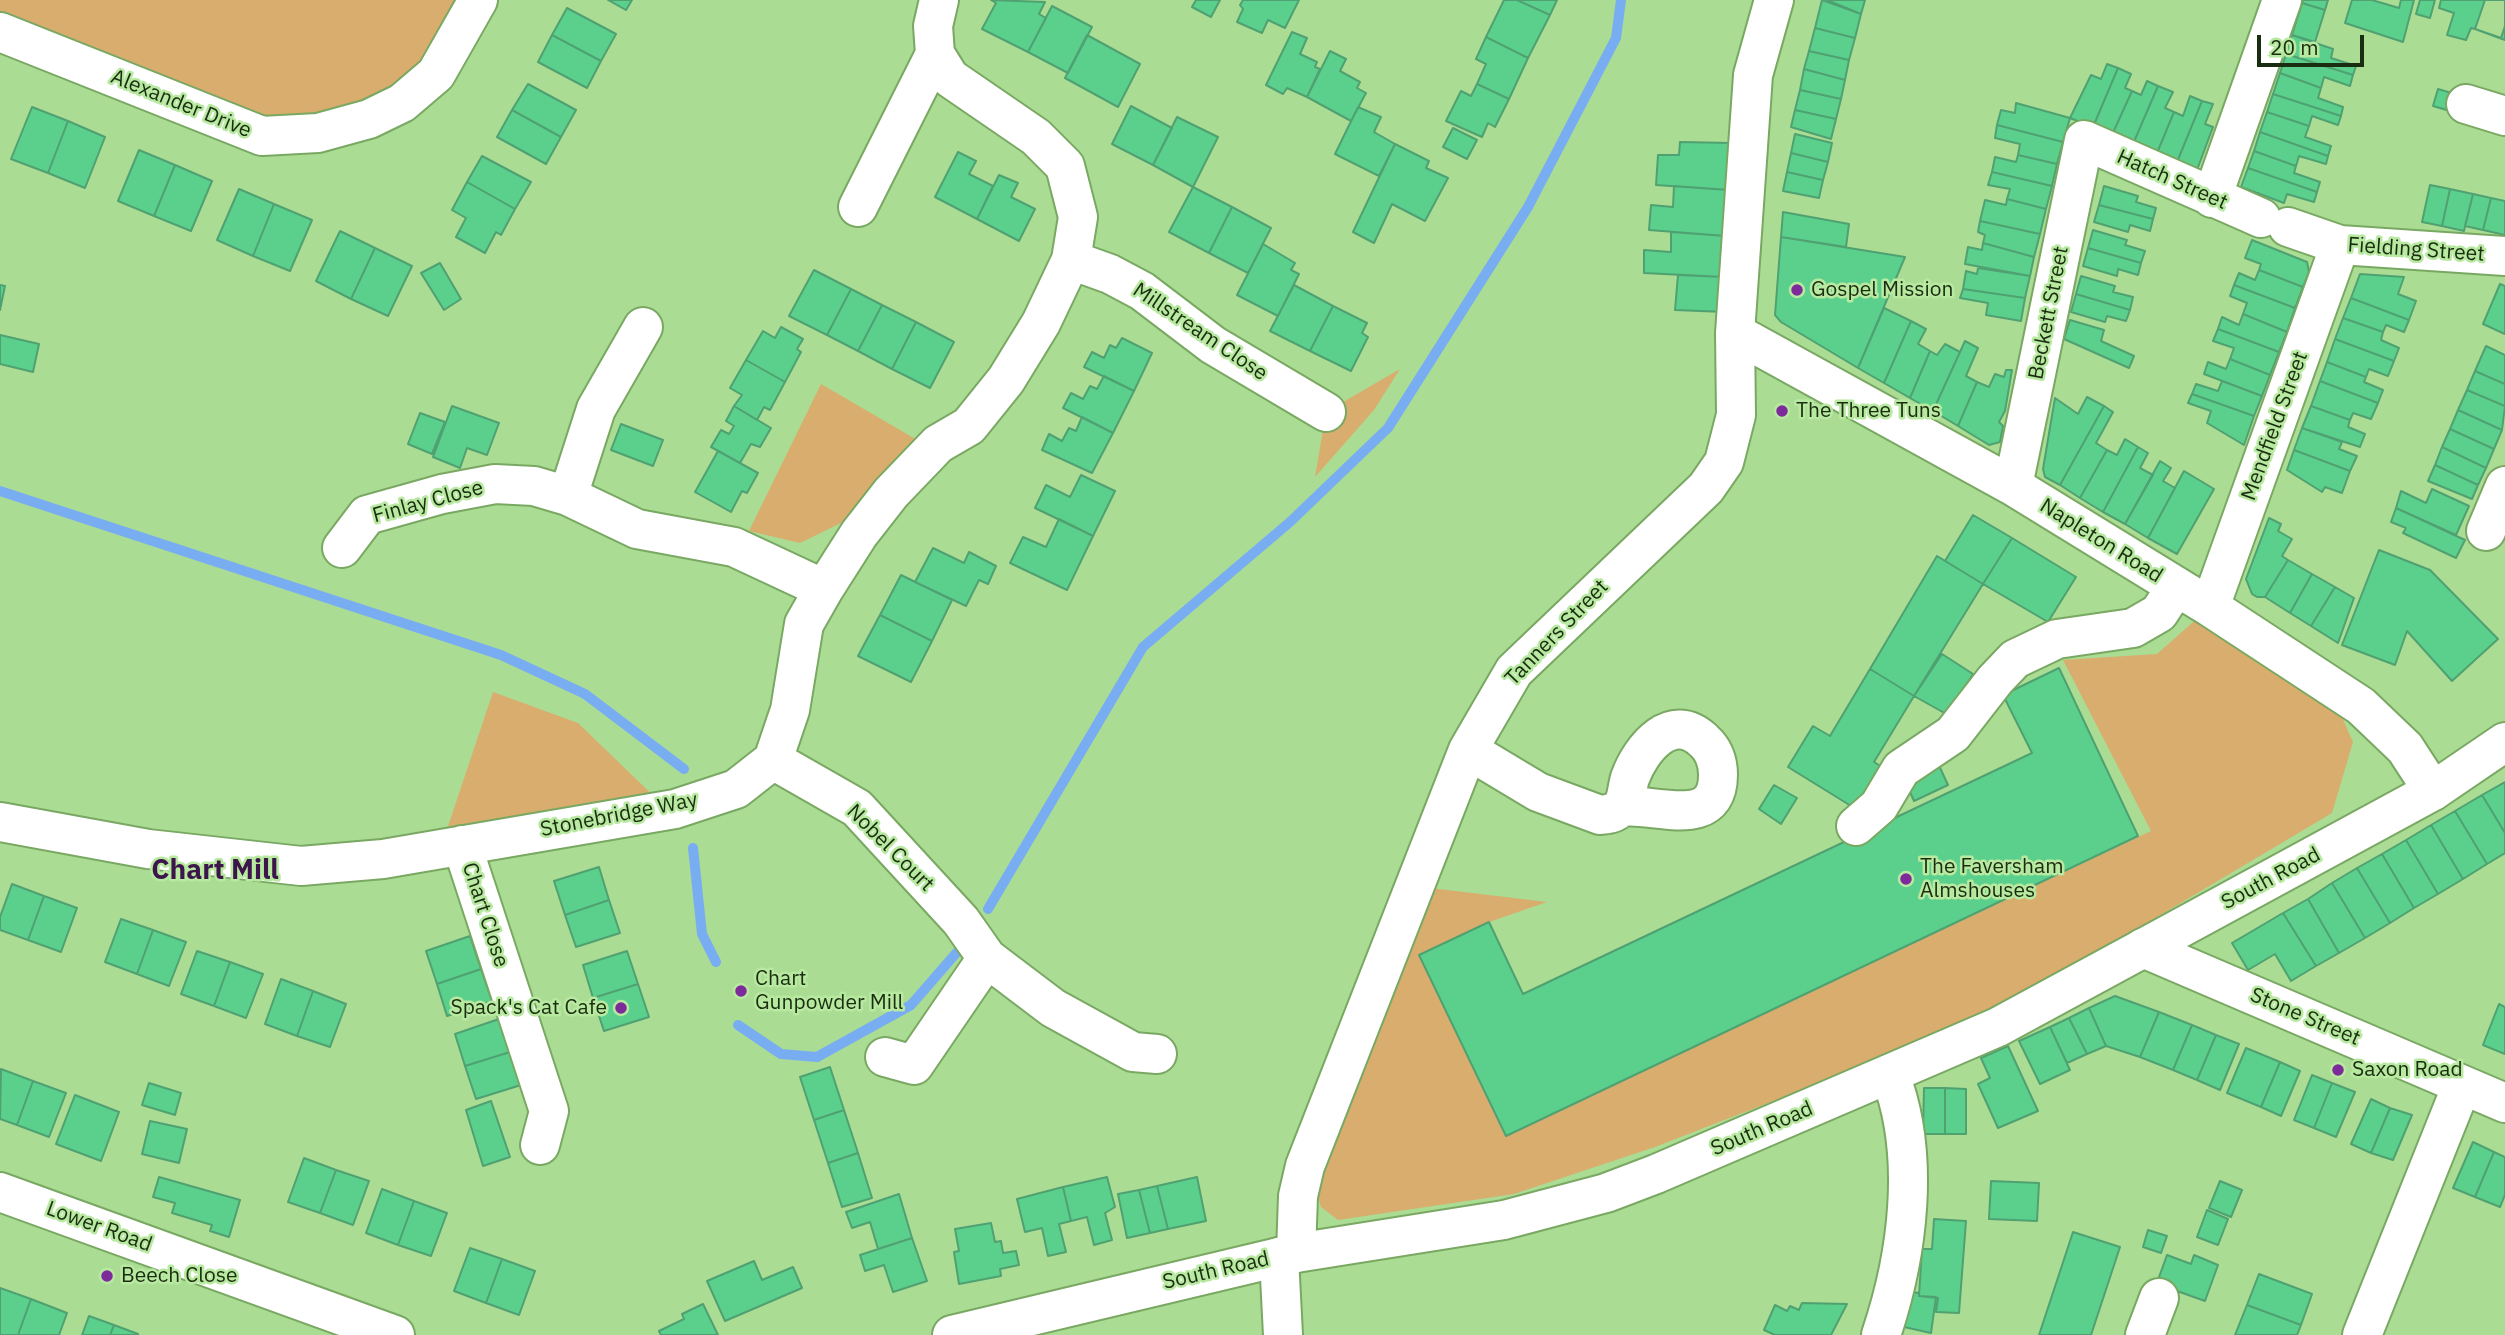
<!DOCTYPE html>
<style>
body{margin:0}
#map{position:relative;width:2505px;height:1335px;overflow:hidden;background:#abdc94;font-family:"IBM Plex Sans",sans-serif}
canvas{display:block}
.scale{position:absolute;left:2257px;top:35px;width:107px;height:32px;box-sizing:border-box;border:4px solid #1a2d10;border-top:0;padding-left:9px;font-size:21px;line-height:24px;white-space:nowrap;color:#1a2d10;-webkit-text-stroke:5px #b8e9a0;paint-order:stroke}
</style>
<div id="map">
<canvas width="2505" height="1335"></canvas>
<div class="scale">20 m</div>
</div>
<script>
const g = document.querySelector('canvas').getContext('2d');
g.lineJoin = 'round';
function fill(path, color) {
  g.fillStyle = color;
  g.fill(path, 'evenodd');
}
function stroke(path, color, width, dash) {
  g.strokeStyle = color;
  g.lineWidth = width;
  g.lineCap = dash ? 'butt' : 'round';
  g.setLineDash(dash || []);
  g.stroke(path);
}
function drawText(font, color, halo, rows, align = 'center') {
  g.font = font + ' "IBM Plex Sans",sans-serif';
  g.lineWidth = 5;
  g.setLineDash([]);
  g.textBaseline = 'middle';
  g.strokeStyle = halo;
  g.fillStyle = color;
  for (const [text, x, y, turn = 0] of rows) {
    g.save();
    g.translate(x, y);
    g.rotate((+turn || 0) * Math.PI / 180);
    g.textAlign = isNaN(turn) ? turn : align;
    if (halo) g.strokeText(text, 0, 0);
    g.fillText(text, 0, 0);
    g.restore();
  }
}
fill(new Path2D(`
 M0,0H474L402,103L262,136L0,32Z
 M1400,369L1374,410L1315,477L1326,412Z
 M821,384L924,444L843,522L800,543L749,531Z
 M2200,616L2336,704L2353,742L2332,813L1989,1017L1655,1147L1514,1194L1338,1220L1321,1207L1315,1184L1422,887L1547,902L1489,922L1420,955L1506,1136L2151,831L2063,660L2157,654Z
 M493,692L578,723L666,808L440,850Z`), '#d9ad6d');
stroke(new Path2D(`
 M0,491L501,655L585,694L684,769
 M693,848L702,934L716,962
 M988,909L1143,647L1290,522L1388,428L1528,207L1616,38L1621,0
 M738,1025L781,1054L817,1057L911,1005L958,951`), '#79adf2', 10);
const building = new Path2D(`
 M608,0H632L626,10Z
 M991,0L1045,2L1039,14L1046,18L1028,52L982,29L996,3Z
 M1196,0H1220L1211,17L1192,7Z
 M1243,0H1299L1285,28L1268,20L1262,33L1237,22L1243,9L1240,5Z
 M1504,0H1517L1550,15L1528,58L1486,37Z
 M1517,0H1557L1550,15Z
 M1822,0L1861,14L1855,38L1815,28Z
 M1827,0H1865L1861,14Z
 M2303,0H2328L2325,10L2302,3Z
 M2352,0H2372L2399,8L2401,0H2414L2403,42L2345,23Z
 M2420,0H2435L2430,18L2416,14Z
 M2441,0H2485L2475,29L2471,28L2466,40L2447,35L2454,13L2439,8Z
 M2485,0H2505V40L2475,29Z
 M2485,0H2505V26L2501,38L2475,29Z
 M2302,3L2325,10L2315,42L2292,35Z
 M1052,6L1092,27L1068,73L1028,52Z
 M567,8L616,34L601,61L552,35Z
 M1815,28L1855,38L1849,60L1809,51Z
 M1292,32L1307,38L1300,54L1317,62L1315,67L1320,69L1307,97L1287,88L1283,94L1266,85Z
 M552,35L601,61L587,88L538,62Z
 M1087,35L1140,64L1118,107L1065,78Z
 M2292,35L2333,49L2331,58L2356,66L2353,75L2286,54Z
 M1486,37L1528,58L1509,99L1477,84L1486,64L1476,59Z
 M1330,51L1346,59L1340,71L1360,82L1357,88L1366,93L1351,121L1307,97Z
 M1809,51L1849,60L1845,80L1804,69Z
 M2286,54L2353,75L2350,86L2324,77L2321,88L2280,73Z
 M2107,64L2118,68L2093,127L2070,118L2091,75L2101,79Z
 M2118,68L2131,74L2125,88L2132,91L2112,135L2093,127Z
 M1804,69L1845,80L1841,99L1800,90Z
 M2280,73L2321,88L2318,98L2343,107L2341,116L2273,94Z
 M2147,81L2158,86L2133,144L2112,135L2132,91L2141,95Z
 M528,84L576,110L561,137L512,110Z
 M1477,84L1509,99L1495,127L1488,123L1482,137L1446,121L1461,91L1471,96Z
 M2158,86L2173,92L2165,108L2174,112L2157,153L2133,144Z
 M2438,89L2455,94L2450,111L2433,106Z
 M1800,90L1841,99L1836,119L1795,110Z
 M2273,94L2341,116L2338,125L2312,116L2309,126L2267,112Z
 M2190,96L2202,101L2177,162L2157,153L2174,112L2183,116Z
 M2202,101L2213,104L2205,124L2213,127L2197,170L2177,162Z
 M2016,103L2070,118L2063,142L1997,125L2001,110L2015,113Z
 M1131,106L1172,128L1153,165L1112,144Z
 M32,107L68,121L48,173L11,159Z
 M1358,107L1381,117L1374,132L1395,144L1379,176L1335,154Z
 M512,110L561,137L546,164L497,137Z
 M1795,110L1836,119L1831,139L1791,127Z
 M2267,112L2309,126L2305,137L2331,146L2328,156L2260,132Z
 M1177,117L1218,137L1193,187L1153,165Z
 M68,121L105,137L85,188L48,173Z
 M1997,125L2063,142L2057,164L2018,155L2020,144L1995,138Z
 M1453,128L1477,140L1467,159L1443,147Z
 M2260,132L2328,156L2326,164L2299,156L2296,166L2254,151Z
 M1795,134L1832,143L1828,162L1791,153Z
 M1680,142L1731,143L1729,190L1656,185L1658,155H1679Z
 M1395,144L1429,161L1426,168L1448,178L1425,221L1392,204L1374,243L1353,232Z
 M139,150L175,165L154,216L118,201Z
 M2254,151L2296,166L2294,173L2320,182L2317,192L2248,168Z
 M958,152L976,161L969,174L993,186L977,219L935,197Z
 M1791,153L1828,162L1823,180L1787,172Z
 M2018,155L2057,164L2052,186L1992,172L1995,157L2016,162Z
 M482,156L531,182L515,209L467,182Z
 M175,165L212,181L191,231L154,216Z
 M2248,168L2317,192L2314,202L2287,194L2284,203L2241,187Z
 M1787,172L1823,180L1819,198L1783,191Z
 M1992,172L2052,186L2046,209L2007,199L2010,189L1988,185Z
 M999,175L1018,183L1011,197L1035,209L1019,241L977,219Z
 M467,182L515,209L501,235L496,232L485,253L456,237L466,218L452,210Z
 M2430,185L2450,189L2442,226L2422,222Z
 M1674,186L1729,190L1726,236L1649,230L1651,205L1673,207Z
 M2104,186L2138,196L2136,202L2156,208L2153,219L2099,205Z
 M1193,187L1232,207L1209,253L1169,232Z
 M239,189L274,204L253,256L217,240Z
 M2450,189L2473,194L2464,231L2442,226Z
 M2473,194L2491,198L2483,230L2465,226Z
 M2491,198L2505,201V235L2483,230Z
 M2007,199L2046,209L2040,234L1980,221L1985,200L2006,205Z
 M274,204L312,220L290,271L253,256Z
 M2099,205L2153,219L2150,231L2130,225L2128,232L2094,222Z
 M1232,207L1271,228L1248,273L1209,253Z
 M1783,212L1849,224L1846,247L1781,237Z
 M1980,221L2040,234L2034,257L1983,243L1985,235L1978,232Z
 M2093,230L2127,240L2125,245L2145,251L2141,263L2088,248Z
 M340,231L375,248L351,299L316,281Z
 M1671,232L1726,236L1724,277L1644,273V250L1671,252Z
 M1781,237L1905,257L1858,368L1781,322L1775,315Z
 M2252,240L2307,262L2309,272L2303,287L2259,270L2261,264L2245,258Z
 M1983,243L2034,257L2030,276L1965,264L1968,247L1982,250Z
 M1263,244L1295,263L1291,270L1299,274L1278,316L1237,295Z
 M375,248L412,266L388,316L351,299Z
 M2088,248L2141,263L2138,275L2118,269L2117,276L2083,266Z
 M440,263L461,299L444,310L421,273Z
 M1978,268L2030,276L2025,298L1963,289L1966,271L1977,274Z
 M814,270L851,289L827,335L789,316Z
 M2259,270L2303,287L2295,308L2234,285L2239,273L2255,280Z
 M2360,274L2404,277L2398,294L2416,301L2409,320L2351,298Z
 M1678,275L1724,277L1725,312L1675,310Z
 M2081,276L2115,286L2113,292L2133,297L2130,310L2076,294Z
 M2500,284L2505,286V334L2483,324Z
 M0,285L5,286L0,310Z
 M1294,285L1333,306L1310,351L1270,331Z
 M2234,285L2295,308L2287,332L2243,314L2247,303L2230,296Z
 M851,289L882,305L858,351L827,335Z
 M1963,289L2025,298L2021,321L1986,315L1988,303L1960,298Z
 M2076,294L2130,310L2126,321L2107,316L2105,322L2071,312Z
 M2351,298L2409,320L2404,332L2386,325L2383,332L2343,318Z
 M882,305L916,322L892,369L858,351Z
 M1333,306L1367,323L1362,333L1368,337L1351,371L1310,351Z
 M1884,308L1911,321L1884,383L1858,368Z
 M2243,314L2287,332L2279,352L2218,329L2222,317L2239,325Z
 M2343,318L2383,332L2381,340L2399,348L2394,361L2335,339Z
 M2070,320L2104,330L2101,341L2134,356L2129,368L2064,339Z
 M1911,321L1926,329L1918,344L1930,351L1910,398L1884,383Z
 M916,322L954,342L930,388L892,369Z
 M781,327L803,339L797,349L801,352L785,382L746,360L763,331L775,338Z
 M2218,329L2279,352L2270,375L2230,359L2234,348L2213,341Z
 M0,335L39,344L33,372L0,364Z
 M1122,338L1152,353L1134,391L1084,367L1092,352L1104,358L1110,345L1116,348Z
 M2335,339L2394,361L2388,376L2369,369L2366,377L2327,362Z
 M1965,341L1978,348L1966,376L1977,382L1958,426L1933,411Z
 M1945,344L1960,352L1933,411L1910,398L1930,351L1937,355Z
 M2486,346L2505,355V384L2475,371Z
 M2230,359L2270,375L2262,396L2204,374L2208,362L2226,369Z
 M746,360L785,382L770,410L764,407L757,420L734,406L742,395L730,388Z
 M2327,362L2366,377L2364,382L2383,390L2378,403L2320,381Z
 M2006,370H2012L2005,411L1999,422L2003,426L2000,442L1989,445L1958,426L1977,382L1989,387L1995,374L2004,377Z
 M2475,371L2505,384V406L2467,390Z
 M1104,376L1134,391L1113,433L1063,408L1071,393L1083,399L1090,386L1097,389Z
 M2222,381L2262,396L2254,416L2192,394L2196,384L2218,391Z
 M2320,381L2378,403L2371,419L2353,413L2350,420L2311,406Z
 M2467,390L2505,406L2502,430L2458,410Z
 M2192,394L2254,416L2244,445L2207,423L2211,411L2188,403Z
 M2087,397L2104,406L2060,485L2045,477L2043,469L2055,398L2078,414Z
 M452,406L499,423L487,455L467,448L460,468L433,457Z
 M734,406L771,428L760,447L751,444L740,463L711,447L721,430L729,434L734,426L726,421Z
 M2104,406L2113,412L2096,443L2107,450L2080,498L2060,485Z
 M2311,406L2350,420L2348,427L2365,434L2360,447L2302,428Z
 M2458,410L2502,430L2494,449L2450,429Z
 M420,413L445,422L432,454L408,444Z
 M1082,417L1113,433L1092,473L1042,450L1049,434L1062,441L1069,428L1076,431Z
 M621,424L663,440L653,466L611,450Z
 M2302,428L2342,442L2339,449L2357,456L2350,471L2294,450Z
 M2450,429L2494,449L2486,468L2442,447Z
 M2125,439L2138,447L2103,512L2080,498L2107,450L2117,455Z
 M2138,447L2148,453L2140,468L2153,475L2125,524L2103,512Z
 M2442,447L2486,468L2478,485L2435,465Z
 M2294,450L2350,471L2342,493L2325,487L2322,492L2287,470Z
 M718,451L758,473L747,493L742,491L731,512L695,492Z
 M2160,461L2171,468L2163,481L2175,488L2148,538L2125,524Z
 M2435,465L2478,485L2472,499L2428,481Z
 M2184,471L2214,489L2177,554L2148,538Z
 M1081,475L1115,491L1093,536L1035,508L1046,485L1070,497Z
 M2432,489L2469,506L2456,535L2396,508L2401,491L2426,503Z
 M2396,508L2465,540L2456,558L2403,533L2406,528L2391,522Z
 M1973,515L2012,538L1983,584L1945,561Z
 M2269,518L2281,524L2278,531L2292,539L2282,556L2288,560L2265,597H2257L2252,594L2246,579Z
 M1059,519L1093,536L1067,590L1010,563L1023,537L1046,547Z
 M2012,538L2076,577L2048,622L1983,584Z
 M933,548L964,563L969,552L996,566L988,584L979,580L966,606L915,582Z
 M2379,550L2430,570L2498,639L2452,681L2407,631L2395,665L2342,645Z
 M1937,556L1983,584L1914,696L1870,669Z
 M2288,560L2312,574L2290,613L2265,597Z
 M2312,574L2335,587L2311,626L2290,613Z
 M901,575L952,600L932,641L880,615Z
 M2335,587L2354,598L2338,643L2311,626Z
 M880,615L932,641L911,682L858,656Z
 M1942,654L1973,674L1948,715L1914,696Z
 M2059,668L2138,836L1506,1136L1419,955L1489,922L1523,994L2032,753L2003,695Z
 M1870,669L1914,696L1874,762L1890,772L1864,814L1788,767L1813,726L1830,736Z
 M1936,759L1948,785L1914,801L1902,774Z
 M2505,782V833L2482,795Z
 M1774,785L1797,798L1781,824L1759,809Z
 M2482,795L2505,833V853L2487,864L2455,811Z
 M2455,811L2487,864L2463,879L2431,825Z
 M2431,825L2463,879L2438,894L2406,840Z
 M2406,840L2438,894L2414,908L2382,854Z
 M2382,854L2414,908L2390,923L2357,868Z
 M599,867L609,900L565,915L554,881Z
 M2357,868L2390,923L2365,938L2332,883Z
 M2332,883L2365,938L2339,953L2308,899Z
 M12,884L44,896L28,940L0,930V917Z
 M44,896L77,908L61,952L28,940Z
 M2308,899L2339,953L2316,966L2283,913Z
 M609,900L620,933L576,947L565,915Z
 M2283,913L2316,966L2291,981L2275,954L2248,970L2232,943Z
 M121,919L153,930L137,974L105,962Z
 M153,930L186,942L169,986L137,974Z
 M470,936L481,969L437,984L426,951Z
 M197,951L230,962L214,1006L181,994Z
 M627,951L638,984L593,998L583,965Z
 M230,962L263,974L246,1018L214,1006Z
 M481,969L492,1001L447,1016L437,984Z
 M281,979L313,991L297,1036L265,1024Z
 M638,984L649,1017L604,1031L593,998Z
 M313,991L346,1004L330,1047L297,1036Z
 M2115,996L2159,1012L2140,1057L2106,1046L2089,1008Z
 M2499,1004L2505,1007V1054L2483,1045Z
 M2089,1008L2106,1046L2087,1054L2069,1018Z
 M2159,1012L2192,1025L2173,1070L2140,1057Z
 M2069,1018L2087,1054L2067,1063L2050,1027Z
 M499,1019L510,1052L465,1066L455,1034Z
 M2192,1025L2216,1035L2197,1080L2173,1070Z
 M2050,1027L2070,1070L2040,1084L2019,1041Z
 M2216,1035L2239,1044L2220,1090L2197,1080Z
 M2008,1046L2038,1111L1998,1128L1978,1084L1990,1078L1981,1058Z
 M2246,1048L2280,1062L2261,1107L2227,1093Z
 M510,1052L521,1085L476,1099L465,1066Z
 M2280,1062L2300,1071L2281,1116L2261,1107Z
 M830,1067L844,1110L814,1120L800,1077Z
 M1,1069L33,1081L17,1125L0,1119Z
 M2312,1075L2332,1083L2314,1128L2294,1120Z
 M33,1081L66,1093L49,1137L17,1125Z
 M149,1083L181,1093L175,1115L142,1105Z
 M2332,1083L2355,1092L2336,1137L2314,1128Z
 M1924,1088H1945V1134H1923Z
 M1945,1088L1966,1089V1134H1945Z
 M75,1095L119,1112L101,1161L56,1144Z
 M2371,1099L2390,1108L2371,1153L2351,1144Z
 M491,1101L510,1157L483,1166L466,1110Z
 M2390,1108L2412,1115L2393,1160L2371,1153Z
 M844,1110L858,1153L828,1163L814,1120Z
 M150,1121L187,1129L179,1163L142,1154Z
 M2473,1142L2494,1152L2475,1197L2453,1188Z
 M2494,1152L2505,1157V1195L2500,1207L2475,1197Z
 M858,1153L872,1198L842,1207L828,1163Z
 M304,1158L336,1170L320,1213L288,1202Z
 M336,1170L369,1181L353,1225L320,1213Z
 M159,1177L240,1200L229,1237L210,1231L212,1225L172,1213L175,1203L153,1197Z
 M1107,1177L1115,1207L1105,1213L1112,1240L1094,1245L1087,1217L1071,1221L1063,1187Z
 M1197,1177L1206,1221L1168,1229L1157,1186Z
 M1991,1181L2039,1183L2037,1221L1989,1219Z
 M2220,1181L2242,1190L2231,1217L2209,1208Z
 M1157,1186L1168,1229L1150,1233L1139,1190Z
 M1063,1187L1071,1221L1059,1224L1066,1252L1048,1256L1042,1228L1025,1232L1017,1199Z
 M382,1189L414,1201L398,1245L366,1233Z
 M1139,1190L1150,1233L1127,1238L1118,1194Z
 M899,1194L912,1238L878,1249L870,1222L852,1228L846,1212Z
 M414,1201L447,1213L431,1256L398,1245Z
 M2207,1210L2228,1219L2218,1245L2197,1237Z
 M1934,1219L1966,1221L1959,1313L1936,1312L1938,1298L1919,1296L1922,1249H1932Z
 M991,1223L995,1242L1001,1241L1003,1253L1016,1251L1019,1265L1000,1269L1001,1276L959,1284L954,1252L959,1251L955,1229Z
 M2148,1230L2167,1236L2161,1253L2143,1247Z
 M2073,1232L2120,1247L2091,1335H2039Z
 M912,1238L927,1281L893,1292L884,1265L865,1271L860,1255Z
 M470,1248L502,1259L486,1303L454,1291Z
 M2167,1255L2191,1264L2194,1255L2218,1265L2205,1301L2177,1291L2175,1298L2154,1291Z
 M502,1259L535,1271L519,1315L486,1303Z
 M754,1261L762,1280L793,1267L802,1288L725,1321L707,1281Z
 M2259,1274L2312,1294L2301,1325L2247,1305Z
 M0,1288L31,1299L18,1335H0Z
 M1912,1292L1919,1293V1296L1936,1297L1931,1333L1904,1327Z
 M31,1299L67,1313L59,1335H18Z
 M1802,1303L1847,1304L1831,1335H1775L1764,1330L1775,1305L1787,1311L1790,1306L1799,1310Z
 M703,1304L718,1335H661L659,1331L684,1319L682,1314Z
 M2247,1305L2301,1325L2297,1335H2235Z
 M89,1316L114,1325L110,1335H82Z
 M114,1325L138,1334V1335H110Z`);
fill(building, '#5bd08d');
stroke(building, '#4fa171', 2);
const minor = new Path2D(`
 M0,32L262,136L318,133L369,119L402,103L436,74L478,0
 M2466,104L2505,116
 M2212,198L2282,0
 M858,207L935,54
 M2288,227L2340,245L2505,256
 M1071,260L1110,274L1142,291L1213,345L1326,412
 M1735,333L2013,486L2210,607L2361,706L2405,748L2433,791
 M2013,486L2084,140L2261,218
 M568,496L596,409L643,327
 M2486,531L2505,486
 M342,548L367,515L442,494L495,484L534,486L568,496L637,529L734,547L824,589
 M2210,607L2340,245
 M1468,750L1538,792L1600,815C1608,814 1614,814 1620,808C1627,802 1627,787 1630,778C1641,748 1672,710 1704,741C1714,750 1718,761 1718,775C1718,832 1653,802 1622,807
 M773,760L857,808L961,921L987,958L1053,1008L1133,1052L1157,1054
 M0,822L148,849L301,866L383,859L675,809L736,789L773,760L790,710L804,624L824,589L859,534L891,493L938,444L969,426L1006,380L1041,323L1071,260L1078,217L1065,166L1036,137L950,78L935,54L933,26L939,0
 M1856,826L1879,806L1901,769L1953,734L1995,680L2015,659L2057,639L2133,628L2159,613L2176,587
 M462,845L549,1111L540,1145
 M2143,948L2505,1103
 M885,1057L914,1065L987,958
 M0,1192L395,1335
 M1296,1253L1298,1196L1305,1166L1468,750L1514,671L1706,488L1724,462L1736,415L1735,333L1753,75L1774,0
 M1279,1257L1283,1335
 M1881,1335C1908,1255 1921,1155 1890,1075
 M2145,1335L2159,1298
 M2362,1335L2462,1085`);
const major = new Path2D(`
 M952,1335L1296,1253L1504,1220L1606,1193L1656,1174L1998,1027L2433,791L2505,742`);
stroke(minor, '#79a862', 42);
stroke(major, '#79a862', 42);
stroke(minor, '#fff', 38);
stroke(major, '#fff', 38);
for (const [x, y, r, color] of [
 [1797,290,7,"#7d2a9a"],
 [1782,411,7,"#7d2a9a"],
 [1906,879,7,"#7d2a9a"],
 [741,991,7,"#7d2a9a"],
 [621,1008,7,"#7d2a9a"],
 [2338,1070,7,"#7d2a9a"],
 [107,1276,7,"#7d2a9a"]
]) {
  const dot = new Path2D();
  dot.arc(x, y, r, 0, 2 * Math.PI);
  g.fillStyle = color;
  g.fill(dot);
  stroke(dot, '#b8e9a0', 2.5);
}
drawText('21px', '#1a2d10', '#b8e9a0', [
 ["Alexander Drive",181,104,22],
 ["Hatch Street",2172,180,24],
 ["Fielding Street",2416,250,4],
 ["Beckett Street",2049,313,-79],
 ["Millstream Close",1200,332,34],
 ["Mendfield Street",2275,426,-70],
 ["Finlay Close",428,502,-15],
 ["Napleton Road",2101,541,32],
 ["Tanners Street",1557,633,-46],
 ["Stonebridge Way",619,815,-11],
 ["Nobel Court",890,848,45],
 ["South Road",2271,879,-28],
 ["Chart Close",485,915,72],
 ["Stone Street",2305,1017,23],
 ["South Road",1762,1129,-23],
 ["Lower Road",99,1227,20],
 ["South Road",1216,1271,-13]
]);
drawText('21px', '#1a2d10', '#b8e9a0', [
 ["Gospel Mission",1811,290],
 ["The Three Tuns",1796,411],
 ["The Faversham",1920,867],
 ["Almshouses",1920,891],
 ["Chart",755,979],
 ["Gunpowder Mill",755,1003],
 ["Spack's Cat Cafe",607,1008,"right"],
 ["Saxon Road",2352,1070],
 ["Beech Close",121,1276]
], 'left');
drawText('bold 28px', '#3c154a', '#b8e9a0', [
 ["Chart Mill",215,871]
]);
</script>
